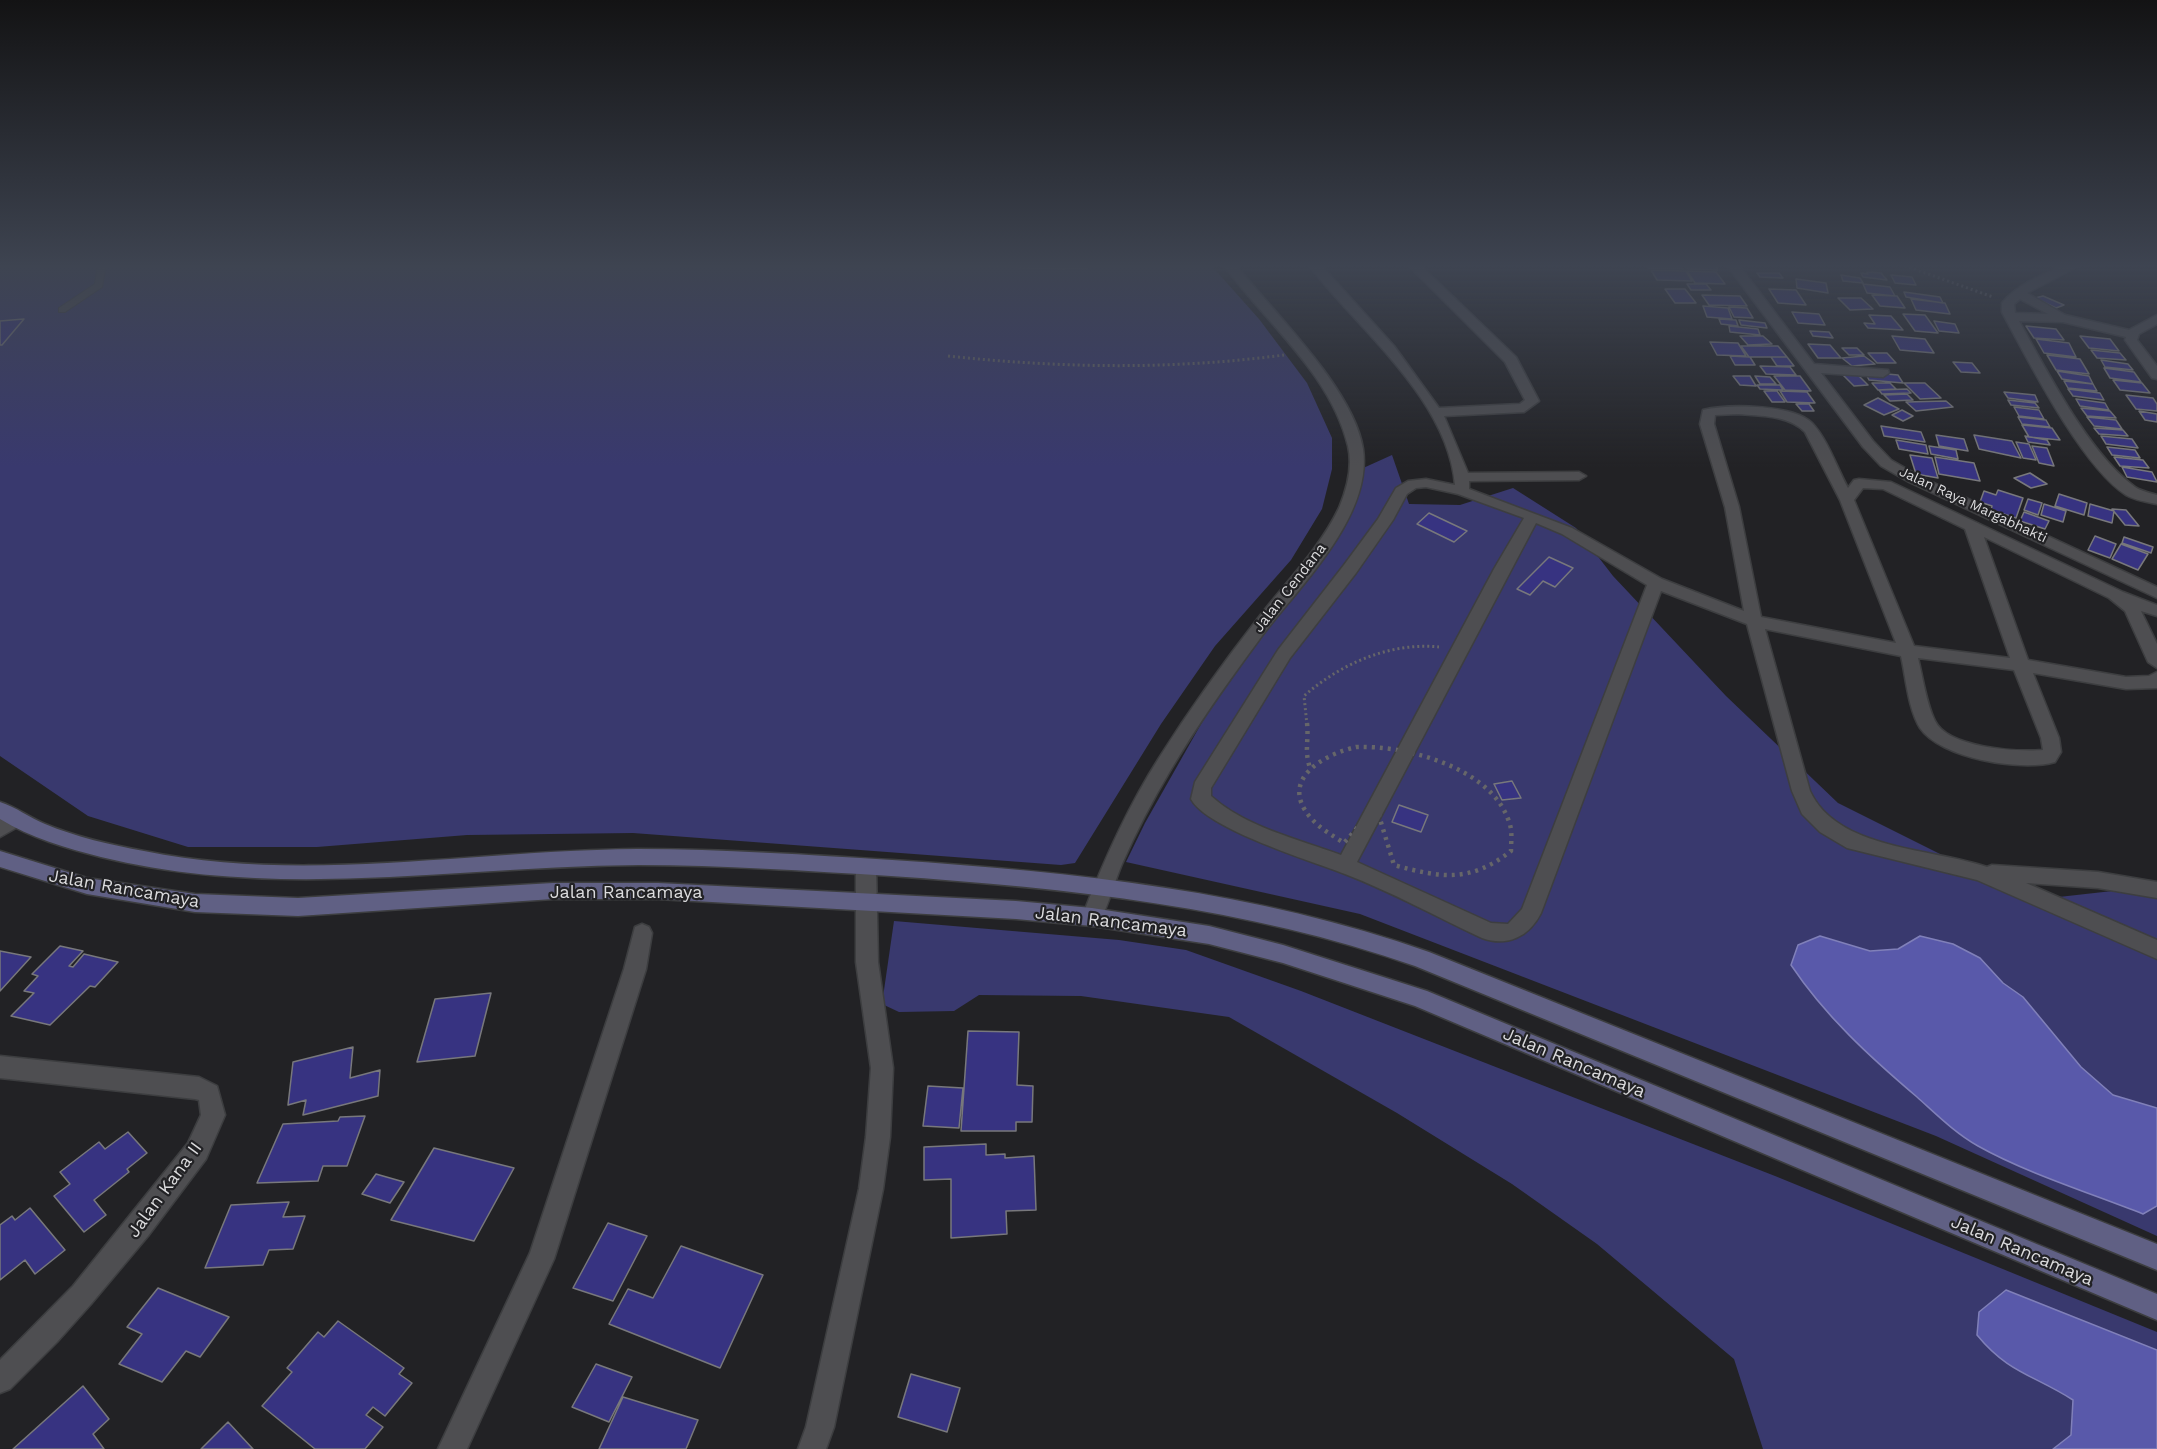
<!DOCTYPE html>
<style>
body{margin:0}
canvas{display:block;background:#222225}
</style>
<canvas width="2157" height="1449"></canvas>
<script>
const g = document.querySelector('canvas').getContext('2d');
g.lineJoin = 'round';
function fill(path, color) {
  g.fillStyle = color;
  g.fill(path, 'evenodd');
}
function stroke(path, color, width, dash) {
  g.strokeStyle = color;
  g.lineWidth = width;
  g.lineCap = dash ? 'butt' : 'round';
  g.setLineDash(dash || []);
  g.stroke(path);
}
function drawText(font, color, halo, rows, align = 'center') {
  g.font = font + ' "Work Sans",sans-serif';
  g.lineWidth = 4.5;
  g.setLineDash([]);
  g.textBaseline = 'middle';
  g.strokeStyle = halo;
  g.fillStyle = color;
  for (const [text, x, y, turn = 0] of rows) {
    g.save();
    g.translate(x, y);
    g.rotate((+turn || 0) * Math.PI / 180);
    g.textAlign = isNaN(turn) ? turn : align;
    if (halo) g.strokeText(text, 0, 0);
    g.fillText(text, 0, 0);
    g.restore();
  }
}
fill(new Path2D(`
 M0,264H1210L1259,319L1307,383L1332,438V469L1322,509L1291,560L1215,646L1161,724L1075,863L1061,865L633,833L467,835L317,847H188L88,816L0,756Z
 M1392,455L1409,504L1460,505L1513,488L1576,528L1613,576L1726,696L1838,803L2032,900L2157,886V1236L1936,1136L1360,914L1126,862L1145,823L1235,664L1283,609L1361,469Z
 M894,921L1119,940L1186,950L1301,991L1775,1176L2157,1332V1449H1763L1734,1359L1597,1244L1512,1184L1397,1113L1229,1017L1081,996L979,995L954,1011L899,1012L882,1004Z`), '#39396e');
const water = new Path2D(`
 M1820,936L1870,951L1898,949L1920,936L1953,944L1980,958L2003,983L2023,997L2081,1067L2113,1095L2157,1108V1206L2143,1214C2090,1193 2026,1173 1978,1146C1955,1133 1936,1114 1917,1097C1870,1057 1825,1016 1791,965L1798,945Z
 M2006,1290L2157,1350V1449H2053L2071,1435L2073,1400C2034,1375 2008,1373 1977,1335L1979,1312Z`);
fill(water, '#5959aa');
stroke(water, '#8080b9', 1.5);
const building = new Path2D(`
 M979,264H1066L1065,269L979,266Z
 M1068,264H1087V269L1067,268Z
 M1646,264H1680L1683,269L1648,268Z
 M1683,264H1714L1718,270L1687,269Z
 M1651,270L1686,271L1692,281L1657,280Z
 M1687,271L1716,272L1725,284L1695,283Z
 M1867,272L1881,273L1887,280L1863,277L1861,273L1868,274Z
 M1757,273H1779L1783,278L1760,277Z
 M1841,275L1860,278L1863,283L1843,281Z
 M1891,275L1912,277L1916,285L1895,283Z
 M1796,279L1826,283L1828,293L1797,288Z
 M1687,284H1706L1711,290H1691Z
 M1863,284L1890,287L1895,296L1867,293Z
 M1665,289H1685L1696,303H1675Z
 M1769,289L1796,290L1806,305L1778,303Z
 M1904,292L1940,297L1943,303L1906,297Z
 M1702,295L1740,296L1747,306L1709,305Z
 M1872,295L1897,296L1905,308L1880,306Z
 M2043,296L2064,305L2056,308L2035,298Z
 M1838,298H1861L1873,309L1850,310Z
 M1911,299L1945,303L1950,314L1916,310Z
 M1703,306L1728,308L1732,319L1707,317Z
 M1729,307L1747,308L1753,318L1734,317Z
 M1792,312L1819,314L1825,325L1798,323Z
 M1903,314L1925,315L1938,333L1915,331Z
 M1869,315L1891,316L1903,330L1868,328L1864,323L1875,324Z
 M24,319L2,345H0V321Z
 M1719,319L1736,320L1738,326L1721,324Z
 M1739,320L1765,323L1767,328L1741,325Z
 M1934,321L1955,324L1959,333L1939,331Z
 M1729,326L1758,329L1760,335L1730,332Z
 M2026,326L2056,329L2064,340L2034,338Z
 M1810,331L1829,332L1833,338L1813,336Z
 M1740,336H1763L1772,344L1748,345Z
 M1892,336L1925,339L1934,353L1900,350Z
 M2080,336L2110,339L2119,351L2089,348Z
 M2036,339L2069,343L2076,357L2044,353Z
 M1710,342L1738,343L1746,356L1717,355Z
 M1808,344L1830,345L1841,358H1818Z
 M1741,346H1778L1787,357H1749Z
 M1842,348H1857L1864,355H1849Z
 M2091,350L2120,353L2126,360L2097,358Z
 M1868,353H1887L1896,363H1877Z
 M2047,355L2080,359L2089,374L2056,370Z
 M1730,356L1750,357L1755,365H1735Z
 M1864,356L1875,364L1852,366L1842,358Z
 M1771,357H1787L1794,366H1777Z
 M2101,360L2128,364L2133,370L2105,367Z
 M1953,362L1972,363L1980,373L1961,372Z
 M1760,366L1790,367L1796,375L1766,374Z
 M2104,368L2134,372L2141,382L2110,378Z
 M2057,371L2089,376L2093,384L2062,379Z
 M1855,372L1868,385L1854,386L1841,373Z
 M1865,372L1898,375L1903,383L1869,380Z
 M1733,376H1750L1756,386L1740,385Z
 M1755,376L1770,377L1776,384H1760Z
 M1774,376H1800L1811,391L1785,390Z
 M2113,380L2142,383L2150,393L2120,390Z
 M2064,381L2093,384L2097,391L2068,388Z
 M1872,383H1890L1896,389L1878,390Z
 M1904,383H1925L1941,398L1920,399Z
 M1757,385H1780L1783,390L1760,389Z
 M1907,389L1911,393L1882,394L1879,390Z
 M2068,389L2100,393L2104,400L2073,396Z
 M1764,391H1777L1785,402H1772Z
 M1780,391L1807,392L1815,403L1787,402Z
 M2004,392L2035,395L2038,402L2008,398Z
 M1907,394L1913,400L1890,401L1884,395Z
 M2126,395L2153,398L2157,404V411L2136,409Z
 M1878,398L1899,409L1884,415L1864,405Z
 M2076,399L2105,403L2109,410L2080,406Z
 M2008,400L2035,403L2039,408L2011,405Z
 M1946,401L1953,407L1916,411L1906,402Z
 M1796,404H1809L1814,411H1802Z
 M2014,407L2039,410L2044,419L2019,416Z
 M2081,408L2110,411L2116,418L2087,416Z
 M1902,410L1913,416L1903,421L1892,415Z
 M2139,411L2157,414V422L2145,420Z
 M2018,417L2046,420L2050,427L2022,424Z
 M2087,417L2116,420L2122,429L2094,426Z
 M2022,425L2052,428L2060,440L2029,437Z
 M1881,426L1921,432L1925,442L1884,436Z
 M2094,428L2123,430L2128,436L2099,434Z
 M1936,435L1964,439L1968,451L1939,446Z
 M1974,435L2012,441L2021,458L1979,449Z
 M2025,436L2047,440L2050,445L2028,442Z
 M2101,436L2132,439L2138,448L2106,444Z
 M1896,440L1926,445L1928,454L1899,449Z
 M2016,442L2029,444L2036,460L2023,458Z
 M1929,446L1956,450L1958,459L1931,454Z
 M2032,446L2047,448L2054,466L2039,463Z
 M2107,447L2135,450L2140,458L2112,455Z
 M1910,455L1932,458L1938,478L1916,474Z
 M1935,457L1974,463L1980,481L1939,474Z
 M2114,457L2143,460L2149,468L2120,466Z
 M2122,467L2152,472L2157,482L2127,477Z
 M2030,473L2047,484L2031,488L2014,478Z
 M1998,490L2023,498L2016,518L1991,510L1992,506L1980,502L1984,491L1996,495Z
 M2059,494L2087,503L2084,515L2055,506Z
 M2028,499L2042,503L2038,515L2024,510Z
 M2044,504L2066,511L2063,522L2041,515Z
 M2090,504L2114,511L2112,523L2088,516Z
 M2112,509L2126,510L2139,526L2125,525Z
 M2024,512L2049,521L2045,529L2020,521Z
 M1429,513L1467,531L1454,542L1417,524Z
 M2095,536L2116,544L2110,558L2088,550Z
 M2124,537L2153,547L2151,553L2122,543Z
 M2121,544L2148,554L2138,570L2112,559Z
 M1549,557L1573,568L1555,587L1543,581L1530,595L1517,589Z
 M1512,781L1521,798L1502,800L1494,784Z
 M1399,805L1428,815L1421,832L1392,822Z
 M60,946L83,951L69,966L73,967L84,954L118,962L95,987L90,986L50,1025L11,1016L34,993L24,991L38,976L32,974Z
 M0,951L31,957L0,991Z
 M491,993L475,1056L417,1062L435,999Z
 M968,1031L1019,1032L1017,1085L1033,1086L1032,1122H1016V1131H961Z
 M353,1047L350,1078L380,1070L378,1096L303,1115L306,1100L288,1105L293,1062Z
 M928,1086L963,1088L959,1128L923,1126Z
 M365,1116L347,1166H323L318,1181L257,1183L283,1124L338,1121L340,1117Z
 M128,1132L147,1153L127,1169L129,1172L94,1200L106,1215L84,1232L54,1196L70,1184L60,1172L99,1142L105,1149Z
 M986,1144V1155L1005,1154V1158L1034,1156L1036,1210L1006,1211L1007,1234L951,1238V1179L924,1180V1147Z
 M434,1148L514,1168L474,1241L391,1220Z
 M376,1174L404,1182L390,1203L362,1194Z
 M289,1202L283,1217L305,1216L293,1249L269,1250L263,1265L205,1268L231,1205Z
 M30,1208L65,1250L35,1274L25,1260L0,1280V1225L12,1216L15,1220Z
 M608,1223L647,1236L613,1301L573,1288Z
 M681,1246L763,1275L720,1368L609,1324L628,1289L653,1298Z
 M158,1288L229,1317L200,1357L186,1351L162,1382L119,1364L142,1334L127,1327Z
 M338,1321L404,1368L399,1374L412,1383L385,1416L373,1407L366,1415L383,1427L365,1449H315L262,1406L292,1372L287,1368L318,1332L324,1337Z
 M596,1364L632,1377L609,1422L572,1407Z
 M911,1374L960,1388L947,1432L898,1417Z
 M83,1386L109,1419L93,1434L104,1449H13Z
 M623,1397L698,1420L686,1449H599Z
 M228,1422L253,1449H201Z`);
fill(building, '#373381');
stroke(building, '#78787c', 1.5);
const lane = new Path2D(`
 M98,264H106L102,287L65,312H59V308L95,284Z`);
const street = new Path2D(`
 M1223,264H1235C1272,311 1354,389 1363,449C1373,518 1297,588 1259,640C1228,682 1197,725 1170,771C1152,801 1136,832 1122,864C1114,883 1109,904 1099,923L1092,926L1085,923L1082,917C1103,862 1127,808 1159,758C1190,709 1223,663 1259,617C1286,582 1320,548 1339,508C1347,489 1353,467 1348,446C1331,374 1265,322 1223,264Z
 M1308,264H1320L1394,346L1439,408L1520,404L1525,400L1505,362L1407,264H1419L1516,357L1539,401L1524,412L1444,416L1468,473L1579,472L1586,476L1579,480L1469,481V489L1572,528L1662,579L1744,611L1725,507L1700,424L1703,410C1728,404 1793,404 1812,423C1828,440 1837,468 1848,488L1854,480L1859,479L1891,482L2123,592L2157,605V616L2141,611L2157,644V668L2148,662L2125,611L2109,598L1984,537L2028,660L2126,677L2149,676L2157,672V688L2126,689L2033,673L2059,738L2061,752L2055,762C2021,772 1940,758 1920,728C1908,708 1906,678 1901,656L1765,629L1810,791C1837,850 1932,848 1987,867L1992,865L2098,872L2157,882V898L2098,888L2026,883L2157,940V959L1977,880L1847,848L1820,832L1802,814L1792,791L1747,624L1661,591L1541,913C1529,937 1507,947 1482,938C1437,917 1392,892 1345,874C1312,861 1207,829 1191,799L1195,782L1278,650L1344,565L1378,519L1396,488L1408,481L1426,479L1455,485C1448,398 1357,329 1308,264ZM1738,414C1760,416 1789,415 1805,432L1840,500L1896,643L1761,617L1739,507L1714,424L1715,415ZM1426,487L1458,494L1524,518L1494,569L1341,855C1298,839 1245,827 1211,796V788L1290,658L1356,573L1393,520L1407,494L1416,488ZM1863,488L1883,489L1965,529L2010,658L1914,646L1854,500ZM1536,523L1562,534L1647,585L1522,909L1508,924L1491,923L1357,862ZM1918,658L2014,670L2041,738L2043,750C2016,752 1948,748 1935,721C1926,703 1923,678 1918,658Z
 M1726,264H1738L1814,364L1888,370L1889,373L1883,377L1821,373L1873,441L1891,460L1919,476L2157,587V598L1909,482L1881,466L1863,447Z
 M2068,264H2083L2027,293L2065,315L2129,330L2157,315V324L2139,334L2137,340L2157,366V379L2152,378L2125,340L2126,337L2063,322L2019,321C2047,371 2089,454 2135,487C2141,491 2150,493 2157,495V504C2147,502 2134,500 2126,495C2081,466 2028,360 2002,312V303C2019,283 2044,274 2068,264ZM2020,299L2048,314L2015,313L2014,304Z
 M14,812L21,815L24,820L21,825L0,837V819Z
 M866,859L873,861L876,867L878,962L893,1068L890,1137L883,1189L834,1427L826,1449H798L806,1427L859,1189L866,1137L871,1068L856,962V867L859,861Z
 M642,924L649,927L652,933L646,969L554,1259L467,1449H438L530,1253L624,969L635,927Z
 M0,1056L199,1077L217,1086L225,1115L206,1159L148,1236L91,1304L57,1342L10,1389L0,1393V1360L73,1286L188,1143L201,1115L199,1100L195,1099L0,1078Z`);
const secondary = new Path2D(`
 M0,802C16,807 30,818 45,824C76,837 111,845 144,851C305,884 475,850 638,849C723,849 808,855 892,860C1074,872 1257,891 1429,952L2157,1244V1270L1415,966C1247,907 1068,888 891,876C807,871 723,865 639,865C459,866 278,901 101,857C66,848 31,838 0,819Z
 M0,851L87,878L195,894L298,898L553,883H658L1016,901L1092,908L1209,926L1283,945L1427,991L2157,1294V1320L1415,1006L1283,963L1209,944L1092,926L1016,919L658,899H553L298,916L195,912L87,894L0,867Z`);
stroke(lane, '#3d3e40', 2);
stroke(street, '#3d3e40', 3);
stroke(secondary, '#3d3e40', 3);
stroke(new Path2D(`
 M1900,264L1993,297
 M948,356C1061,368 1171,370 1284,355
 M1307,725L1304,696C1340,664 1390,642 1439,647`), '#666669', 3, [2, 3]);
stroke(new Path2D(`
 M1307,723C1309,742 1304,750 1310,768
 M1356,747C1405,745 1489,767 1508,819C1513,830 1511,840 1511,851C1470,883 1441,878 1394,865L1376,806L1344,843C1332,835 1319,828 1310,817C1278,779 1325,754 1356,747Z`), '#666669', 4.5, [3, 5]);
fill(lane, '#4e4e51');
fill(street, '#4e4e51');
fill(secondary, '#606084');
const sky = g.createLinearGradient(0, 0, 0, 467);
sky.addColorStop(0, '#131314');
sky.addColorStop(0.57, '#3e4451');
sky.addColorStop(1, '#3e445100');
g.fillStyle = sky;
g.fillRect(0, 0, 2157, 467);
drawText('14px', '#dbdbdd', '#222225', [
 ["Jalan Raya Margabhakti",1973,505,25]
]);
drawText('15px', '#dbdbdd', '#222225', [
 ["Jalan Cendana",1290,588,-52]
]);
drawText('18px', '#dbdbdd', '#222225', [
 ["Jalan Rancamaya",124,889,10],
 ["Jalan Rancamaya",626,893],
 ["Jalan Rancamaya",1111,922,7],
 ["Jalan Rancamaya",1574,1063,23],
 ["Jalan Kana II",165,1190,-54],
 ["Jalan Rancamaya",2022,1251,23]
]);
</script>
